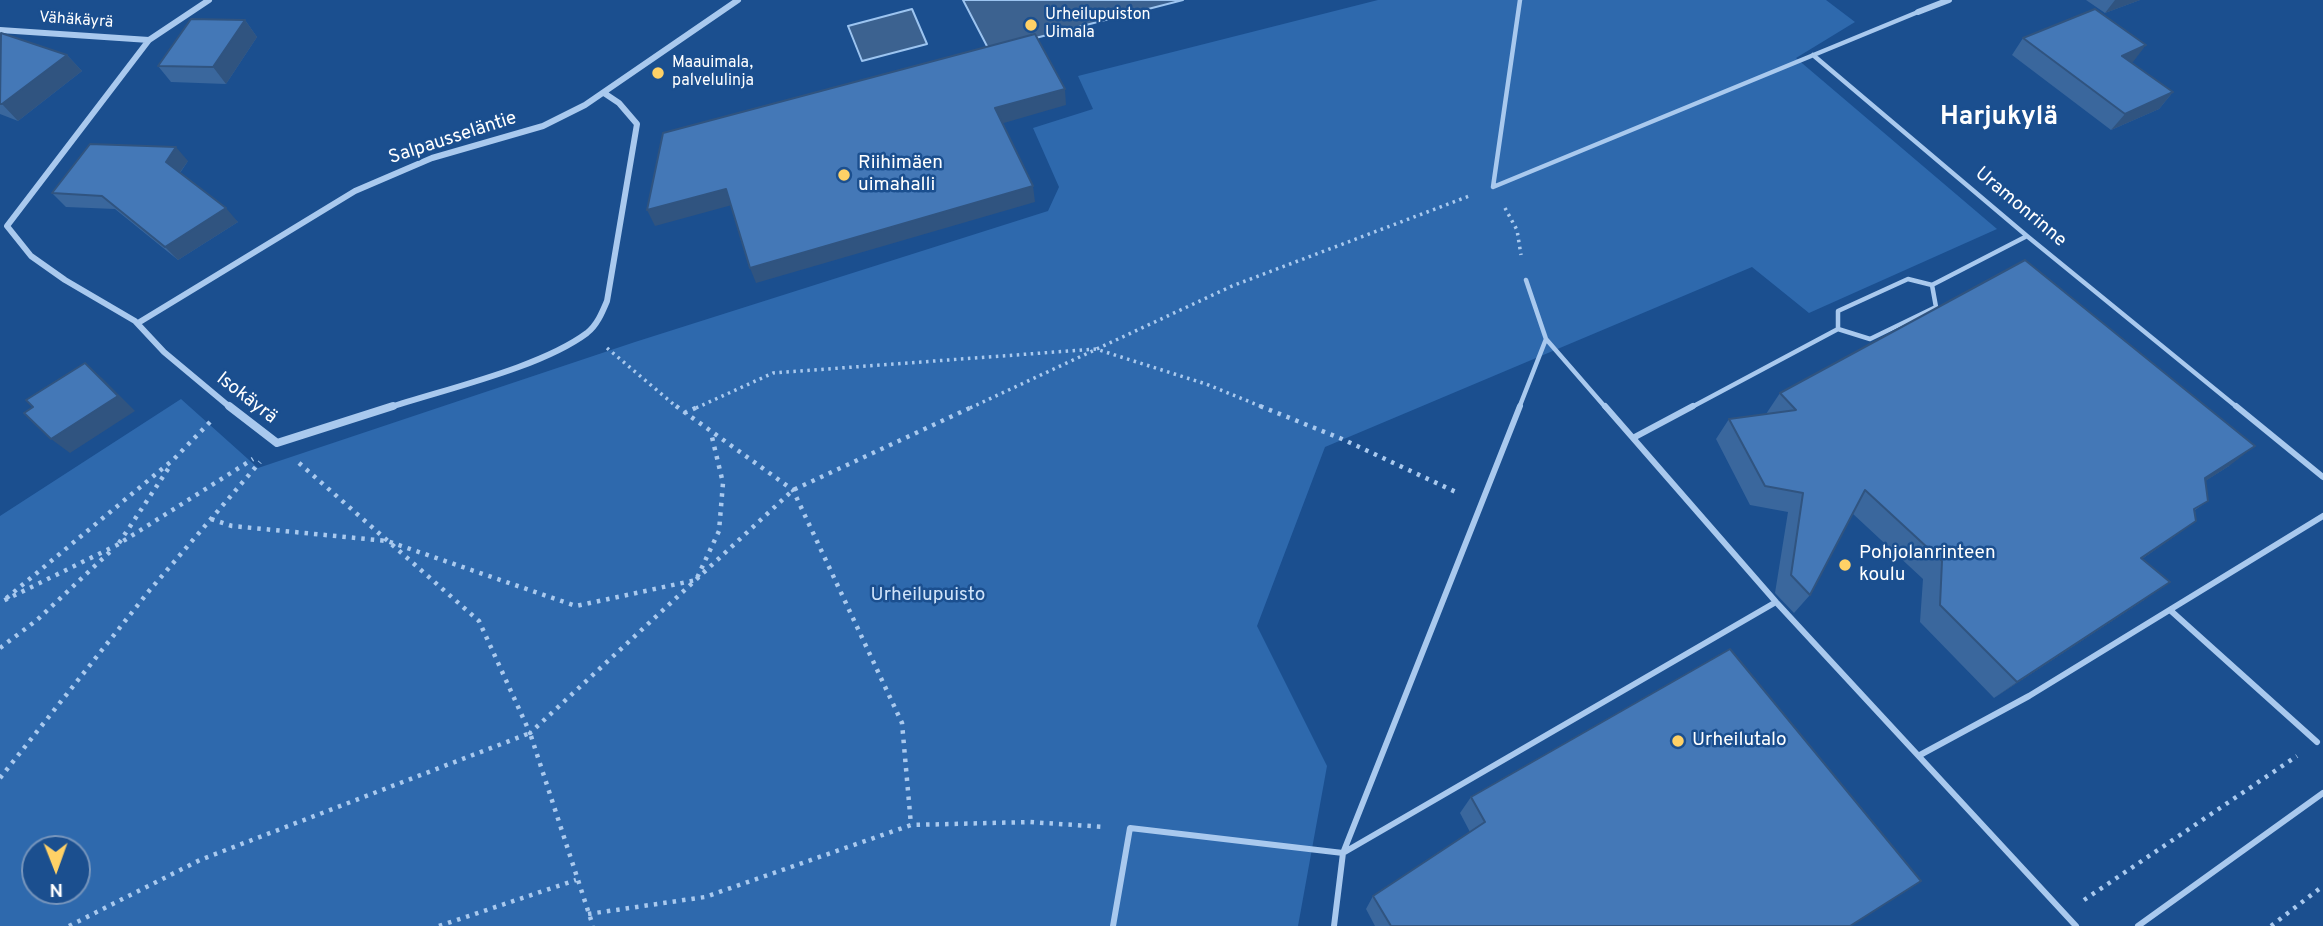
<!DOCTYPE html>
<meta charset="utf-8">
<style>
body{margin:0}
#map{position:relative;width:2323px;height:926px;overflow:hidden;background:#1b4f8f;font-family:Overpass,sans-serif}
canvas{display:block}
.north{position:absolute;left:21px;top:835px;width:70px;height:70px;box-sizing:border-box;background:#1b4f8f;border:2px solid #7695bc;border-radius:50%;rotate:179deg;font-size:19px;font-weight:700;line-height:28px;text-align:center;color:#fff}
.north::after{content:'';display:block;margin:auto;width:24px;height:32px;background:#ffd166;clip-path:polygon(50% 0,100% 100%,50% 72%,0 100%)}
</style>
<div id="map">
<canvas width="2323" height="926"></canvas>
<div class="north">N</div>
</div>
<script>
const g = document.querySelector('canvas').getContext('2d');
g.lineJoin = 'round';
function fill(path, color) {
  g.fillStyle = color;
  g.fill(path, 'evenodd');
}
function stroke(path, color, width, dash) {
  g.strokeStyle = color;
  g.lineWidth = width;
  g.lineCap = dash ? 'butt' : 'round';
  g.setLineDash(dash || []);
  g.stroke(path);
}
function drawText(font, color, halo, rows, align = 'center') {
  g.font = font + ' Overpass,sans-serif';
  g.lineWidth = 5;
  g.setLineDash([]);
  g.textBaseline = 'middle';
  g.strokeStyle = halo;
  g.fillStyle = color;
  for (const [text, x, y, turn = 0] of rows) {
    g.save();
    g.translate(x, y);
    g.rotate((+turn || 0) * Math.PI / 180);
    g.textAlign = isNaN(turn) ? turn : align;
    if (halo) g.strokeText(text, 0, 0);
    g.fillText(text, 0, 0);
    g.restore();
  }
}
fill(new Path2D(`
 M1378,0H1826L1855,22L1796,58L1997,229L1809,313L1752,267L1325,447L1257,626L1327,766L1298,926H0V516L181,399L258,468L635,342L1048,211L1059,187L1033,128L1093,109L1078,76ZM35,849H77V891H35Z`), '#2e69ad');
const water = new Path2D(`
 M963,0H1183L989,50Z
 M912,9L927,44L862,61L848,26Z`);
fill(water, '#3c6290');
stroke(water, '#9cc4f0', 2);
stroke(new Path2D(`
 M1505,208L1517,230L1521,255
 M607,348L678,408
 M696,408L773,373L1096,349L1206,384L1265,408
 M970,408L1232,286L1472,195`), '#a9c9ee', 3.5, [2.5, 4.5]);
stroke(new Path2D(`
 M676,406L793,490L902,723L911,825
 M1260,406L1342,439L1458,493
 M684,413L700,406
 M210,422L174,459L3,601L117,545L253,459
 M299,463L479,621L530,733L793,490L974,406
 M211,519L232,526L387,541L576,606L696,580L719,531L723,483L711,433
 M119,543L170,466
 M0,648L37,620L113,549
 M0,778L149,591L260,462
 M2084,900L2297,756
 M588,914L705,897L911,825L1030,822L1105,827
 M69,926L200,860L530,733L593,926
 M439,926L576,880
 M2271,926L2323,886`), '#a9c9ee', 4.5, [3.5, 6]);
stroke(new Path2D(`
 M1520,0L1493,187L1918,12
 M1813,55L2027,236L2238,408
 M1526,280L1546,339L1606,408
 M1838,329L1870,339L1936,307L1932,285
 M1519,408L1546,339
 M1690,408L1838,329V311L1908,279L1932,285L2027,236`), '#a9c9ee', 4.5);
stroke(new Path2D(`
 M1605,406L1776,602L2076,926
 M2236,406L2323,477
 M1633,438L1693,406
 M2170,610L2317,742
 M1920,755L2029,696L2323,516
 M1113,926L1130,828L1343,853L1520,406
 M1334,926L1343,853L1776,602
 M2138,926L2323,793`), '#a9c9ee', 6);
stroke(new Path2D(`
 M209,0L149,40L7,226L31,256L65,280L135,321L164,352L231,408
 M1918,12L1949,0
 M0,30L149,40
 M138,323L355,191L432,158L543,126L585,105L738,0
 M388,408C445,389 540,368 587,333C597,325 602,313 607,301L637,124L619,103L604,93`), '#a9c9ee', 6);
stroke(new Path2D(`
 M229,406L277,443L393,406`), '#a9c9ee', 8);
fill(new Path2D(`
 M2086,0H2140L2105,13Z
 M245,20L257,37L226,84L171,82L158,66Z
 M0,34L67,55L82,71L18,121L0,114Z
 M2023,38L2133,62H2131L2173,92L2159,109L2111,130L2012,55Z
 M188,161L180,173L238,222L178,260L115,209L66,207L52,193Z
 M1780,393L2229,466L2205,481L2208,501L2195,510L2196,521L2142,559L2144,600L1994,698L1920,622L1923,579L1852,513L1810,595L1794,613L1775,593L1788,512L1750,505L1716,439L1729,419L1766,414Z
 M1471,797L1850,926H1375L1366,909L1373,896L1470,832L1460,813Z`), '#3a679d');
fill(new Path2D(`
 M2115,0H2140L2105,13Z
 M245,20L257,37L226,84L213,67Z
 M2146,45L2133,62L2109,72L2122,56Z
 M67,55L82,71L18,121L2,104Z
 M1065,89L1066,105L997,125L995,108Z
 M2173,92L2159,109L2111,130L2125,114Z
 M176,147L188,161L178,175L166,162Z
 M1033,186L1035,202L756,283L750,268Z
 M726,189L732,205L655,226L647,210Z
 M226,208L238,222L178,260L165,247Z
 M85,363L102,378L135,411L70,453L51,439Z
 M2255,446L2229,466L2180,497L2205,478Z
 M2196,521L2171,539L2117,576L2141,558Z
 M2170,582L2144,600L1994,698L2017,682Z`), '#305480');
const building = new Path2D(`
 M2095,9L2146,45L2122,56L2173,92L2125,114L2023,38Z
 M191,19L245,20L213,67L158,66Z
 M1,33L67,55L2,104H0Z
 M1035,34L1065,89L995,108L1033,186L750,268L726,189L647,210L663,133Z
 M90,144L176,147L166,162L226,208L165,247L102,196L52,193Z
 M2025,260L2255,446L2205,478L2208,501L2194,509L2196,521L2141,558L2170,582L2017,682L1940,605L1942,561L1865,490L1810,595L1791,575L1803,493L1765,486L1729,419L1796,410L1780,393Z
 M85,363L118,396L51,439L24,413L33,407L26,400Z
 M1730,649L1921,881L1850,926H1391L1373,896L1485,822L1471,797Z`);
fill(building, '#4478b7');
stroke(building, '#305480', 2);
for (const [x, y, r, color] of [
 [1031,25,7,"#ffd166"],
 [658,73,7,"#ffd166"],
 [844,175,7,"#ffd166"],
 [1845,565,7,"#ffd166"],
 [1678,741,7,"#ffd166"]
]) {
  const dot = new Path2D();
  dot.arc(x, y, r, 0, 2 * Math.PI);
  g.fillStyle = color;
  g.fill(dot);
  stroke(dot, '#1b4f8f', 2.5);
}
drawText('16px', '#fff', '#1b4f8f', [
 ["Urheilupuiston",1045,16],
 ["Uimala",1045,34],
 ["Maauimala,",672,64],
 ["palvelulinja",672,82]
], 'left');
drawText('16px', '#fff', '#1b4f8f', [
 ["Vähäkäyrä",76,21,4]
]);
drawText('19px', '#fff', '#1b4f8f', [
 ["Salpausseläntie",453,139,-18],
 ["Uramonrinne",2020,208,40],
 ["Isokäyrä",246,399,38]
]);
drawText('19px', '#fff', '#1b4f8f', [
 ["Riihimäen",858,164],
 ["uimahalli",858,186],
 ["Pohjolanrinteen",1859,554],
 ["koulu",1859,576],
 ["Urheilutalo",1692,741]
], 'left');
drawText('19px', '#cfe3fa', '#1b4f8f', [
 ["Urheilupuisto",928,596]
]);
drawText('bold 26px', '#fff', '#1b4f8f', [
 ["Harjukylä",1999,119]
]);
</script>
